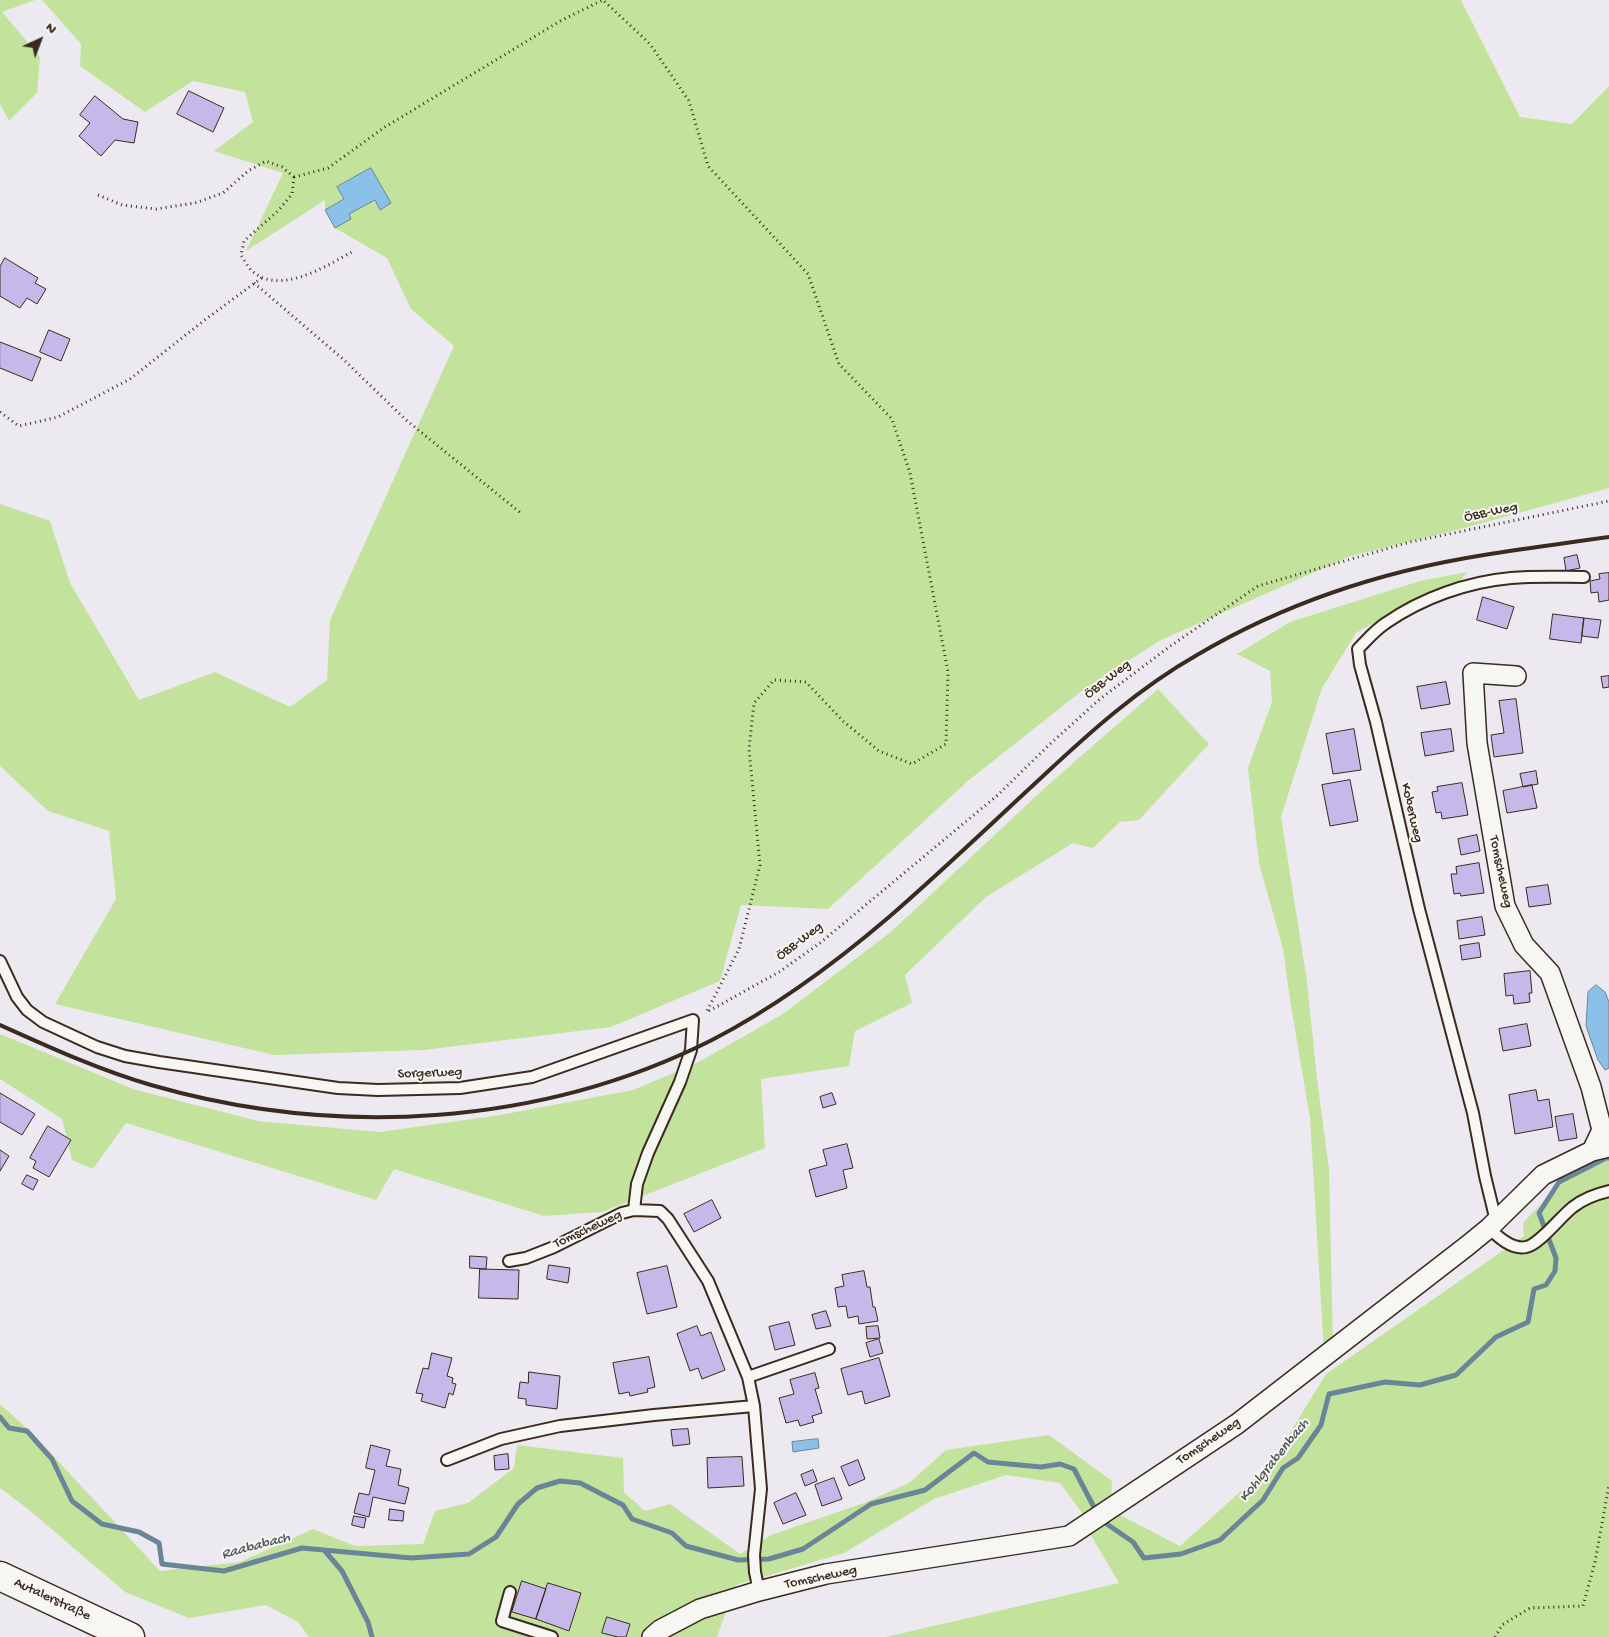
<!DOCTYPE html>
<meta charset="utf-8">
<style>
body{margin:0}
#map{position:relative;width:1609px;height:1637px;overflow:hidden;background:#eceaf0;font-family:"Gochi Hand",sans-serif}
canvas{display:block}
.north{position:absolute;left:15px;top:15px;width:50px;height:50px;-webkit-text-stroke:4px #f6f6f2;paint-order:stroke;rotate:43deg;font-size:14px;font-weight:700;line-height:20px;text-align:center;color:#3b2a1e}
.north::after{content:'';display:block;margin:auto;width:18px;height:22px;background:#3b2a1e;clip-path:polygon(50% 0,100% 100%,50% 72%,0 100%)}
</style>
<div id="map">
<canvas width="1609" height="1637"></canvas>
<div class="north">N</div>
</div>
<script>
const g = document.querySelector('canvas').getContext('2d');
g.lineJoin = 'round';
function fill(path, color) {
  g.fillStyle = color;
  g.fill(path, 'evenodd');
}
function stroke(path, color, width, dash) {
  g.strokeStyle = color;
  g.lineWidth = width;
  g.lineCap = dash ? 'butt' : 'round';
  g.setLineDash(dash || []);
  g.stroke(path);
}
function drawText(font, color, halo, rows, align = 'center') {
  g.font = font + ' "Gochi Hand",sans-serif';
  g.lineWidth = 4;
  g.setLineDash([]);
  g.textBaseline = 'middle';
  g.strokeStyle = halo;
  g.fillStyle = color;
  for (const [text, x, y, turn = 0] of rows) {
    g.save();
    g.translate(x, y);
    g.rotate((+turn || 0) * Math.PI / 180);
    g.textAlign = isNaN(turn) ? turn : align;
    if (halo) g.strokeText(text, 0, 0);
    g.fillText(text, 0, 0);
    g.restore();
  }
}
fill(new Path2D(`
 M0,0H35L2,12L40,57L37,93L9,121L0,104Z
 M42,0H1461L1520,117L1572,124L1609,86V488L1468,527L1351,556L1159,641L1083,690L969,780L828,909L741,905L720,981L611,1027L424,1050L274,1055L55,1004L116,899L109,831L48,811L0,766V504L50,521L70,583L139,700L215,672L290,707L327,680L330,620L454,346L411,309L387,258L335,228L325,210V200L246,251L283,173L214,151L253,122L245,92L193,81L145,112L80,66L81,44Z
 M1467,572L1456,587L1425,593L1356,633L1322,688L1281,817L1307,981L1317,1079L1329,1169L1333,1346L1324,1352L1310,1118L1291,1006L1283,949L1259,863L1248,768L1272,702L1270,671L1237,654L1290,622L1420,581Z
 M1158,689L1209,744L1139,820L1120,822L1093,848L1073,843L986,897L905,975L912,1003L855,1031L849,1066L761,1079L765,1148L602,1212L544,1216L394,1169L376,1200L126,1123L93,1169L72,1160L62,1119L0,1079V1034L133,1089L258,1121L380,1132L500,1115L633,1090L697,1063L783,1014L892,931L1049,784Z
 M1598,1157H1609V1637H886L1119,1583L1090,1534L1120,1515L1180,1546L1270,1465L1326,1374L1524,1236L1523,1223L1541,1204L1560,1179Z
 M0,1404L31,1432L160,1571L240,1562L313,1529L355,1546L423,1544L435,1511L468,1503L514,1468L517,1445L623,1458L624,1492L645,1511L670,1504L740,1554L771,1535L864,1503L909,1483L946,1450L1049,1435L1112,1481L1111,1499L1085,1517L1060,1483L1006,1475L934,1499L844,1553L736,1585L717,1637H309L298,1622L266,1605L189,1618L125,1592L28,1509L0,1488Z`), '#c3e39c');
const water = new Path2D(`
 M371,168L391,203L380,210L375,200L349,214L351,219L335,228L325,210L344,199L337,187Z
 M1596,985L1605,992L1609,1002V1068L1605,1070L1598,1060L1586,1026L1588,992Z
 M818,1439L819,1448L793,1452L792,1442Z`);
fill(water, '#8bc1e9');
stroke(water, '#6b8598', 1);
stroke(new Path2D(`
 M0,1417L9,1428L27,1431L52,1459L72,1501L102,1524L139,1532L159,1543L162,1564L224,1571L302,1548L411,1558L469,1554L496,1537L518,1504L537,1488L560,1481L580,1483L623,1505L632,1519L672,1533L686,1546L738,1560L769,1559L803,1549L871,1504L925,1490L974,1453L988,1462L1041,1467L1060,1464L1074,1469L1097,1513
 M1101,1520L1133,1542L1144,1558L1181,1554L1220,1540L1263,1500L1283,1468L1298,1458L1321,1425L1329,1394L1385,1382L1420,1385L1456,1375L1496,1337L1528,1322L1534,1289L1546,1285L1555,1271L1556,1258L1539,1213L1559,1182L1606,1158H1609
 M324,1550L342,1571L368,1622L372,1637`), '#6b8598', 5);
const building = new Path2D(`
 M189,91L224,108L213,132L177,114Z
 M95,96L123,119L138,122L134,143L115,140L101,156L79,136L90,123L80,115Z
 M5,258L38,278L35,283L46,289L37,304L27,298L20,308L0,296V267Z
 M49,330L70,339L61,361L40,352Z
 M0,342L41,358L32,381L0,368Z
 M1577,555L1580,568L1566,571L1564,558Z
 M1609,573V600L1599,602L1598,592L1591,593L1590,581L1600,579L1599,574Z
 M1483,597L1514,607L1507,629L1477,620Z
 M1553,614L1584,618L1581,643L1550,639Z
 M1584,618L1601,620L1598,638L1582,636Z
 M1609,676V687L1603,688L1601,677Z
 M1446,682L1450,704L1421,709L1417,687Z
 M1516,699L1523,753L1494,757L1491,735L1504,733L1499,701Z
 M1354,729L1361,770L1333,774L1326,734Z
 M1451,729L1454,751L1425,756L1421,733Z
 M1536,771L1538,784L1523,787L1520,774Z
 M1350,780L1358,821L1330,826L1322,785Z
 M1462,783L1468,815L1442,819L1441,812L1436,813L1432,792L1438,791L1437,787Z
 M1532,785L1537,808L1507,813L1503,791Z
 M1477,835L1480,851L1461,855L1458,839Z
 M1479,863L1484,893L1461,896L1460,893L1454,894L1451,874H1457L1456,867Z
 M1548,885L1551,904L1529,907L1526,888Z
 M1482,917L1485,935L1459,939L1457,921Z
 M1479,943L1481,957L1462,960L1460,946Z
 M1530,971L1532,993H1529L1530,1002L1514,1004L1513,995L1506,996L1504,974Z
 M1527,1024L1531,1046L1503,1051L1499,1029Z
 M1536,1090L1538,1101L1549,1099L1553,1127L1515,1134L1509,1095Z
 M0,1093L35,1114L22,1135L0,1122Z
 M832,1093L836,1104L823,1108L820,1097Z
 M1573,1114L1577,1138L1559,1141L1555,1117Z
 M48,1126L71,1140L49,1177L33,1168L36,1161L30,1158Z
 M847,1144L853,1168L843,1170L847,1188L816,1197L809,1170L827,1165L823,1150Z
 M0,1150L9,1156L0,1171Z
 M27,1175L38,1180L33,1190L22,1184Z
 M712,1200L721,1218L694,1232L684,1214Z
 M470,1256L487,1257L486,1269L470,1268Z
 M549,1265L570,1268L568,1283L547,1279Z
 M667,1266L677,1307L647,1314L637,1273Z
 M480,1269L519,1270L518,1299L479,1298Z
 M864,1271L867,1287H870L873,1307H875L878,1321L859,1324L858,1316L848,1318L846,1306L838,1307L835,1288L844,1286L842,1275Z
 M826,1311L831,1326L816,1329L812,1315Z
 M789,1322L795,1345L775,1350L769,1327Z
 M697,1326L701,1336L711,1332L725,1370L702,1379L698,1368L690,1371L677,1334Z
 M878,1326L880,1338L867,1339L866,1327Z
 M879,1339L883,1353L870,1357L866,1343Z
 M432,1353L452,1358L447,1376L453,1378L452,1383L456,1384L453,1395L449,1393L445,1408L421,1401L423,1394L416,1393L423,1368L428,1369Z
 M649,1357L655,1387L647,1389L648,1392L630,1396L629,1392L619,1394L613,1363Z
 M879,1358L890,1396L865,1404L862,1391L848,1395L841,1369Z
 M529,1372L560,1376L557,1409L526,1405V1399L518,1398L520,1382L528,1383Z
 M815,1373L819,1388L815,1389L822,1413L812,1416L814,1422L800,1426L798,1420L786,1423L779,1398L794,1394L790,1380Z
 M688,1429L690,1444L673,1446L671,1430Z
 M371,1445L390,1450L386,1466L401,1469L398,1485L409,1488L405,1504L373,1497L369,1517L354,1513L359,1493L369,1495L375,1470L366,1468Z
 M508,1454L509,1469L495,1470L494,1456Z
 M742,1457L744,1486L708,1488L707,1458Z
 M858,1460L865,1479L849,1486L841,1467Z
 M813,1470L817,1481L805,1486L801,1475Z
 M834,1478L842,1499L822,1506L815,1485Z
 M796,1493L806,1515L783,1524L774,1503Z
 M390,1509L404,1511L403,1521L389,1520Z
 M354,1516L366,1518L364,1528L352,1525Z
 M522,1581L546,1589L536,1619L512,1612Z
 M548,1583L581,1593L569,1631L536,1619Z
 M607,1617L630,1624L626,1637H618L602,1633Z`);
fill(building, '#c6b9ea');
stroke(building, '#3b2a1e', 1);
const service = new Path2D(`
 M0,961L17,997L27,1010L43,1022L97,1047L125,1056L159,1062L338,1088L378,1090L460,1088L532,1077L693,1020L691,1050L680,1082L648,1153L637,1184L634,1210
 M1496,1221L1485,1176L1473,1113L1419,909L1376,722L1360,665L1358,649C1367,640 1375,630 1386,623C1422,598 1467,582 1511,578C1535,576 1559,577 1584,577
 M1489,1228C1498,1237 1512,1250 1526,1247C1539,1245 1561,1216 1573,1207C1584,1198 1596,1194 1609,1191
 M509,1261L526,1258L554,1247L622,1213L634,1210L660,1211L668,1219L708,1281L748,1377L754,1406L761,1489L754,1555L755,1572L759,1591
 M748,1377L829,1349
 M447,1460L501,1439L560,1426L654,1415L754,1406
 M510,1592L502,1621L552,1637`);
const minor = new Path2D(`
 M1516,676L1473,673L1477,743L1505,906L1524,945L1550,973L1591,1087L1602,1130L1592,1151
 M652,1637L660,1630L700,1609L759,1591L826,1574L1069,1536L1237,1424L1467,1246L1489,1228L1543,1175L1592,1151L1609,1147`);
const secondary = new Path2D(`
 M0,1576L130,1637`);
stroke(service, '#3b2a1e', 14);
stroke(minor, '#3b2a1e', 22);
stroke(secondary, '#3b2a1e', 31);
stroke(new Path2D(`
 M294,177L328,168L385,127L562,20L603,0L650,44L689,101L708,166L808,274L839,364L892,419L910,473L948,672L946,744L912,764L879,751L843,721L806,682L774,680L754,703L749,749L760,865L739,949L707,1011
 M294,177L292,194L279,210L244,241L241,255C244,260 248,267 252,271C280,296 326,266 352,252
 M98,195L122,205L156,209L195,203L223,193L248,171L266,161L282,167L294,177
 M254,283L344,360L406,420L522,514
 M0,412L19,426L58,417L130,379L206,319L263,277
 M709,1011L779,972L820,943L999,794L1050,744L1100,699L1169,647L1258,586L1410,542L1609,501
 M1495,1637L1502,1625L1530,1608L1583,1606L1595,1562L1609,1485`), '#3b2a1e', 3, [1, 4]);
stroke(service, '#f6f6f2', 10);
stroke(minor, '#f6f6f2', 19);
stroke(secondary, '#f6f6f2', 28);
stroke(new Path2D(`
 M0,1025C49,1047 99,1070 151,1085C335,1138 539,1127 712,1040C776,1007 834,964 889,917C941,872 991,824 1042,777C1090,732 1139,688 1197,655C1285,603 1383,571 1484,555C1526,548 1567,543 1609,537`), '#3b2a1e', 4);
drawText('14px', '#3b2a1e', '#f6f6f2', [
 ["ÖBB-Weg",1491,513,-12],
 ["ÖBB-Weg",1108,680,-38],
 ["Koberweg",1411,813,77],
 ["Tomscheweg",1500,872,78],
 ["ÖBB-Weg",800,942,-37],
 ["Sorgerweg",430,1074,-2],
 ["Tomscheweg",588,1230,-25],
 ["Tomscheweg",1209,1442,-34],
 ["Tomscheweg",821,1578,-12],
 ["Autalerstraße",52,1600,25]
]);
drawText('italic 15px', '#53575b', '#f6f6f2', [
 ["Kohlgrabenbach",1275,1461,-51],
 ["Raababach",256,1547,-15]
]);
</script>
